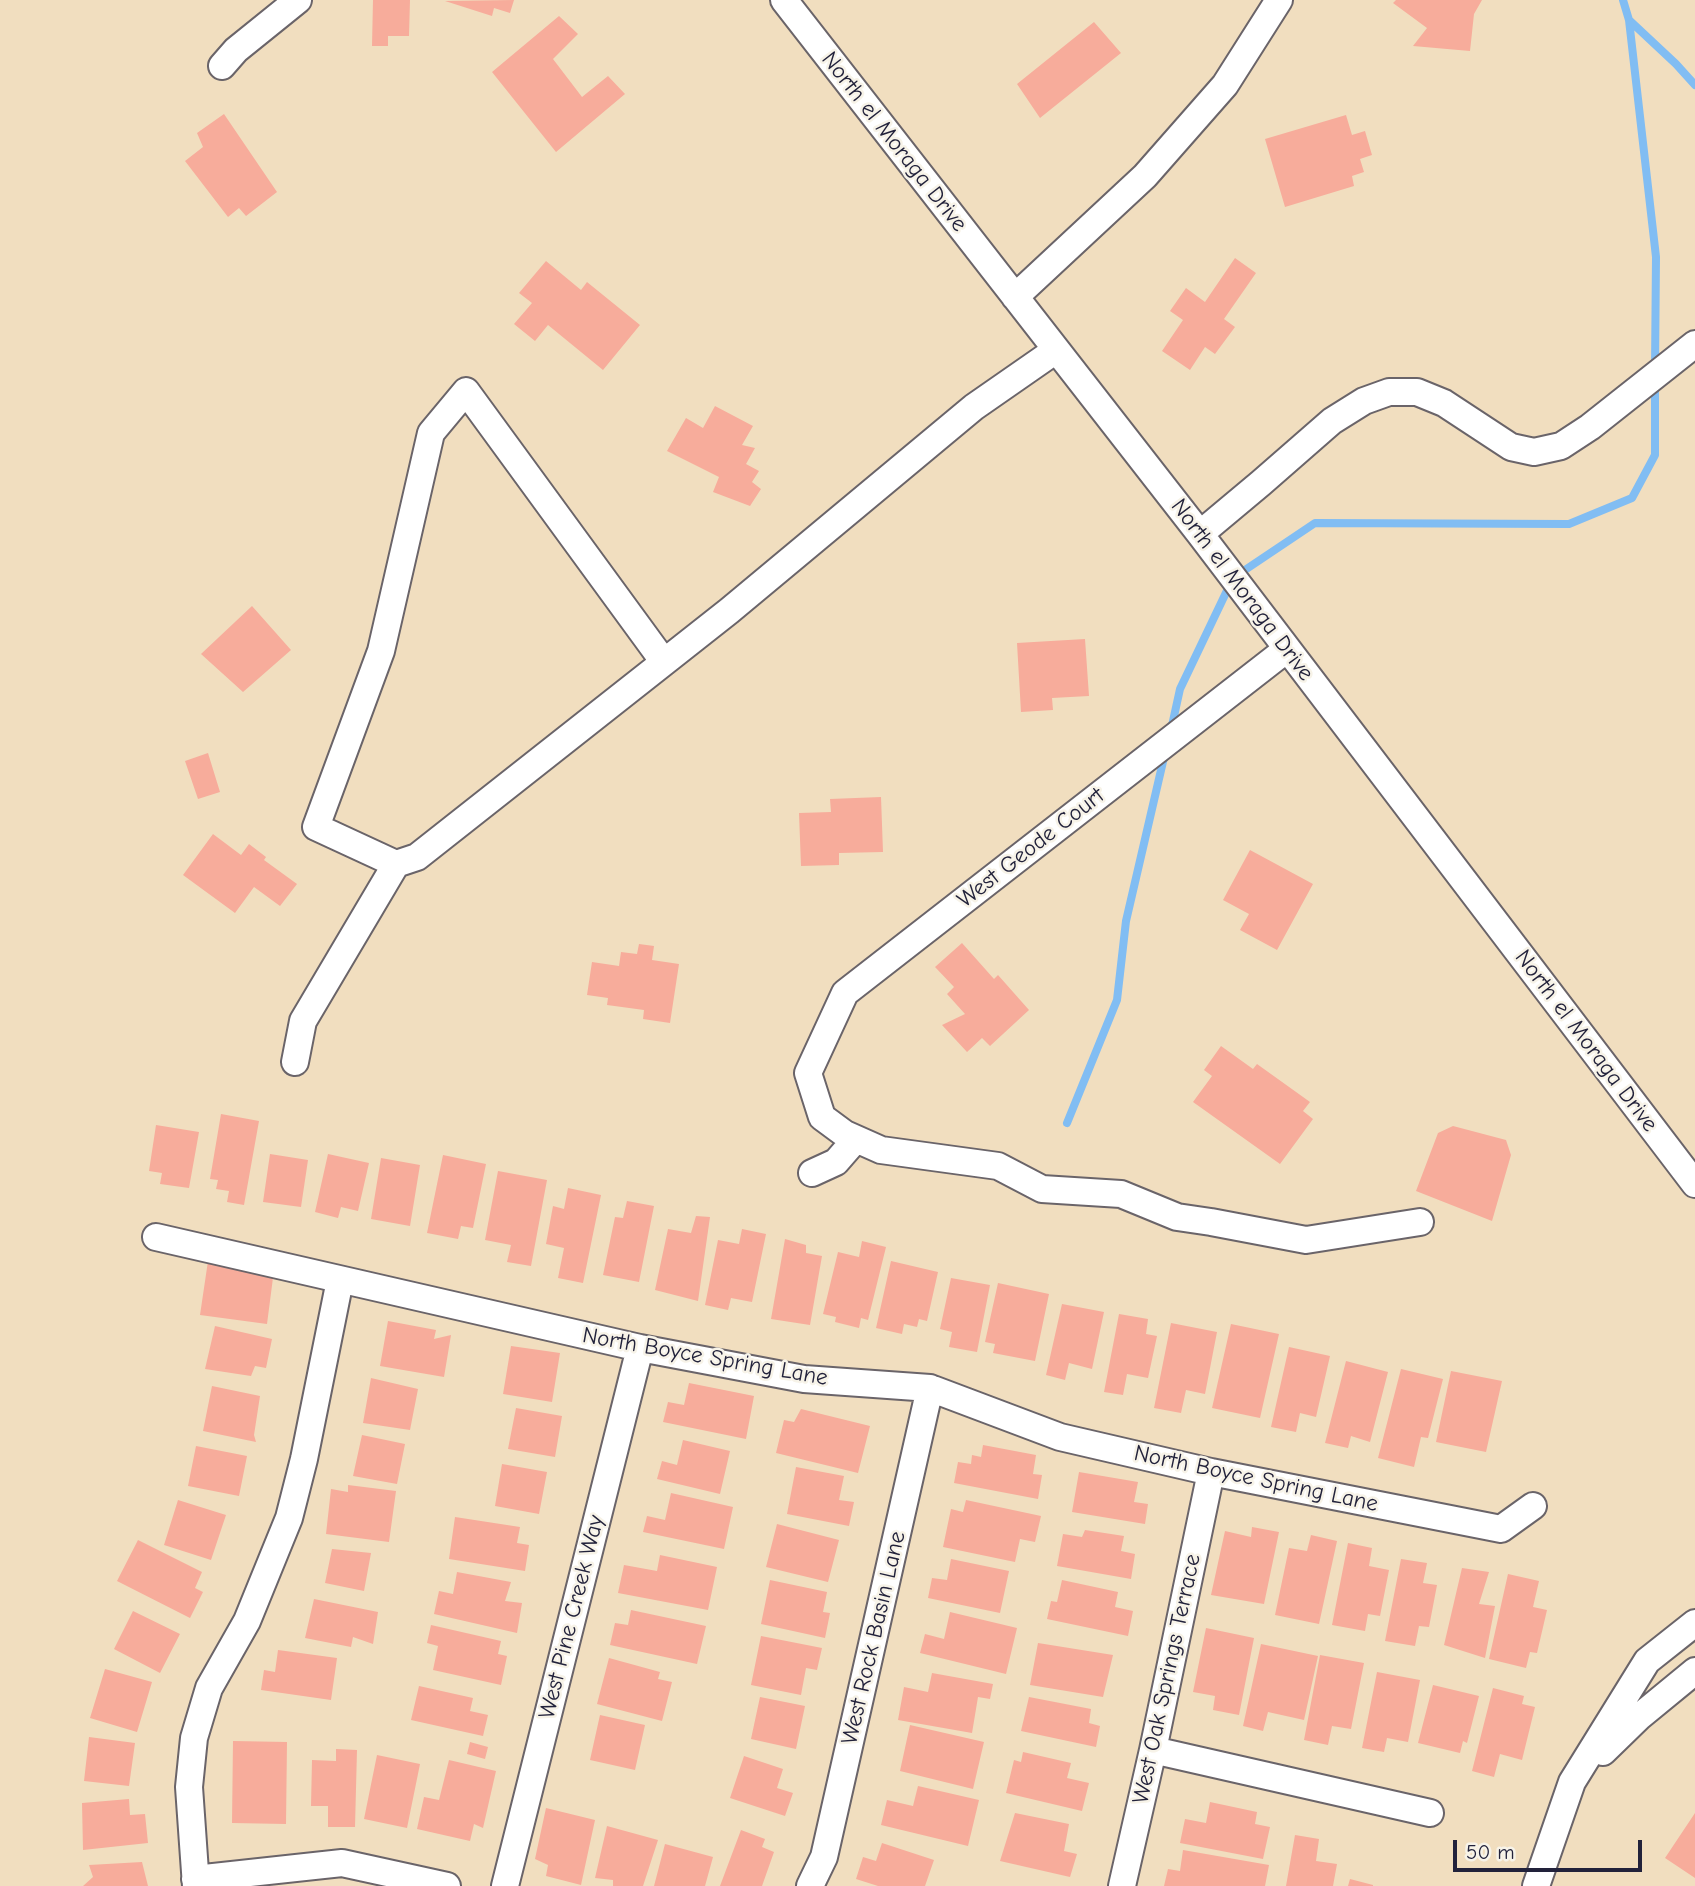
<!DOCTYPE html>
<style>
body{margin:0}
#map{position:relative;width:1695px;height:1886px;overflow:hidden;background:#f1debf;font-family:"Comic Neue",sans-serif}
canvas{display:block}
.scale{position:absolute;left:1453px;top:1840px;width:189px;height:32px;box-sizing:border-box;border:4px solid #22223b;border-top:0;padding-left:9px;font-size:21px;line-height:24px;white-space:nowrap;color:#22223b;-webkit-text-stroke:5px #f7f3e8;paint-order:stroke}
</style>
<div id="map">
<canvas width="1695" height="1886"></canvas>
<div class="scale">50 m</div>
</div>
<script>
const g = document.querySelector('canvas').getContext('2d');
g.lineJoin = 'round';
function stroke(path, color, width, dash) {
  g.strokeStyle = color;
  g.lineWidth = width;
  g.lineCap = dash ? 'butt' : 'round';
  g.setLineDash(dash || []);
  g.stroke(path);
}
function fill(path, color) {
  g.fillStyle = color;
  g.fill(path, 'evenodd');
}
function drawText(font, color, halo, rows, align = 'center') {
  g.font = font + ' "Comic Neue",sans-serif';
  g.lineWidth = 5;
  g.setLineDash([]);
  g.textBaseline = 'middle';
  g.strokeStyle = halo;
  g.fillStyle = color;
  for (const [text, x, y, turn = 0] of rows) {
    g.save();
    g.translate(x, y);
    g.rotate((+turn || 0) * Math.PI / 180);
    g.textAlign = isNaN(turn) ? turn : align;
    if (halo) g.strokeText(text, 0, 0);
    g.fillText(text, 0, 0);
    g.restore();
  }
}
stroke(new Path2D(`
 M1623,0L1629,20L1676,64L1695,85
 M1629,20L1656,257L1655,368
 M1171,730L1180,689L1233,578L1315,523L1569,524L1632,498L1655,455V385
 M1067,1123L1117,1000L1126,921L1165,753`), '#81bdf3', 8);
fill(new Path2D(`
 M373,0H410L409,36H388V46H372Z
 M514,0L510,13L494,8L492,16L445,1Z
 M1396,0H1482L1474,14L1470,51L1413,46L1427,28L1393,3Z
 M559,16L578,34L553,59L582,97L608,76L625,94L556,152L492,72Z
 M1094,22L1121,53L1040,118L1017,84Z
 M224,114L277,192L246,216L239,208L228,217L185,161L203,147L197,133Z
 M1346,115L1352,135L1365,131L1372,155L1360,159L1364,172L1352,176L1354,186L1285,207L1265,139Z
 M1235,258L1256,273L1224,319L1235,327L1215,354L1205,347L1190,370L1162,351L1183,320L1170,311L1186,288L1205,302Z
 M546,261L581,290L587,282L640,325L603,370L548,325L535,341L514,324L532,303L519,293Z
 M715,406L753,426L742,445L755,448L746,464L759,471L752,482L761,489L750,506L713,492L719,477L667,451L686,418L703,428Z
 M252,606L291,650L243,692L201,654Z
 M1085,639L1089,696L1052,698L1053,710L1021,712L1017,643Z
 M208,753L220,792L198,799L185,761Z
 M881,797L883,852L839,853V865L801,866L799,813L831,812L830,799Z
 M213,834L241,855L249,844L266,857L264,860L297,884L280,906L254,887L235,913L183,875Z
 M1250,850L1313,884L1277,950L1240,930L1249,914L1223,900Z
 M962,943L994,979L998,975L1029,1010L990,1046L982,1038L967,1052L942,1025L965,1014L947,994L954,987L935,967Z
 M639,944L654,946L652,960L679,964L670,1023L643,1019L644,1010L607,1005L608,998L587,995L592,962L619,966L621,952L637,954Z
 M1221,1046L1253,1069L1257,1064L1310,1102L1303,1111L1313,1119L1280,1164L1193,1102L1212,1076L1204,1070Z
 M221,1114L259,1121L244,1205L227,1202L229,1191L216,1189L218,1180L210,1179Z
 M156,1125L199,1132L189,1188L160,1184L162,1173L149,1171Z
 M1453,1126L1506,1140L1511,1155L1492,1221L1416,1191L1438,1133Z
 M270,1154L308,1160L301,1207L263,1202Z
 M328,1154L369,1163L358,1211L341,1207L338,1218L315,1212Z
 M443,1155L486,1164L473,1228L461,1226L458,1239L427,1233Z
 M381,1158L420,1165L410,1226L371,1219Z
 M498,1171L547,1180L531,1266L507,1262L511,1245L485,1240Z
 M568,1188L601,1195L583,1283L558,1278L564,1248L546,1244L553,1206L564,1209Z
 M627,1201L654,1206L639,1282L603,1275L615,1217L623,1218Z
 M696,1216L710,1217L698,1301L655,1290L668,1229L691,1233Z
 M742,1229L766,1234L752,1302L731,1298L728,1310L705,1305L718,1240L739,1244Z
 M785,1239L806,1245V1253L822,1256L810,1325L771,1319Z
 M862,1241L886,1247L868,1320L861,1318L859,1328L835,1322L836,1317L823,1314L838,1252L859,1257Z
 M208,1261L274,1270L267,1324L200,1315Z
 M891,1261L938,1272L927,1321L919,1319L917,1327L904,1324L902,1334L876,1328Z
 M951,1278L990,1285L977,1352L949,1347L952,1332L940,1329Z
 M998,1283L1049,1294L1035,1361L993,1353L995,1344L985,1342Z
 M1062,1304L1104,1312L1092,1369L1069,1363L1065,1380L1046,1375Z
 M1119,1314L1148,1319L1146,1334L1157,1336L1148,1378L1127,1374L1123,1395L1104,1392Z
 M388,1321L436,1330L434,1339L451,1335L444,1377L380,1366Z
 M1171,1323L1217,1332L1205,1394L1186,1390L1181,1413L1154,1408Z
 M1231,1324L1279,1334L1260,1418L1212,1408Z
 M215,1326L272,1339L266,1368L255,1366L251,1376L205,1369Z
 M511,1346L560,1353L552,1402L503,1394Z
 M1289,1347L1330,1356L1316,1417L1300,1413L1296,1432L1271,1427Z
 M1346,1361L1388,1372L1370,1442L1351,1436L1348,1448L1325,1443Z
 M1401,1369L1443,1379L1428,1438L1421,1437L1414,1467L1378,1458Z
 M1451,1371L1502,1381L1486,1452L1436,1442Z
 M371,1378L418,1389L410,1430L363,1423Z
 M689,1383L754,1396L746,1439L663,1422L668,1402L684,1405Z
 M212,1386L260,1396L254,1435L256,1442L203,1431Z
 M516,1408L562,1416L555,1457L508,1449Z
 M801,1409L870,1426L858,1473L776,1453L784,1420L794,1422Z
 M362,1435L405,1444L397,1484L353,1476Z
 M683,1440L730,1451L720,1494L657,1479L662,1461L677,1465Z
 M983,1445L1036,1455L1033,1474L1042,1475L1038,1499L954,1483L958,1462L971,1464L972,1455L981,1457Z
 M196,1446L247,1456L239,1496L188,1486Z
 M502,1464L547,1472L539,1514L495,1506Z
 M796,1467L844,1476L839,1500L854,1502L849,1526L787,1514Z
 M1079,1472L1138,1482L1134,1502L1148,1504L1145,1524L1072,1512Z
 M348,1485L396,1491L389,1542L326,1534L331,1489L348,1492Z
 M671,1493L733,1507L724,1549L643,1532L647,1516L665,1520Z
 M178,1500L226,1515L211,1560L164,1545Z
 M966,1500L1041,1516L1035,1542L1020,1539L1015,1562L943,1547L951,1509L963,1512Z
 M455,1517L520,1527L517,1543L529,1545L525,1571L449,1559Z
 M777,1524L839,1540L828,1582L766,1567Z
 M1252,1527L1279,1532L1264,1604L1211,1595L1225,1531L1251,1537Z
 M1085,1530L1124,1536L1121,1551L1135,1554L1131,1579L1057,1566L1063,1534L1082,1537Z
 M1311,1535L1337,1541L1319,1624L1275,1615L1289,1548L1307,1551Z
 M138,1540L202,1572L195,1588L203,1592L190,1618L117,1581Z
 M1348,1543L1372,1548L1369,1566L1389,1570L1380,1616L1368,1614L1365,1631L1332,1625Z
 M332,1549L371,1553L364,1591L325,1583Z
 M660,1555L717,1567L708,1610L618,1593L624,1565L657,1571Z
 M951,1559L1009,1571L1000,1613L928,1598L932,1578L947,1580Z
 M1401,1559L1427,1563L1423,1583L1437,1585L1429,1627L1419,1626L1415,1646L1385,1641Z
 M1462,1568L1489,1572L1479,1604L1495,1606L1485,1658L1444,1645Z
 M457,1572L511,1582L505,1601L522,1603L517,1633L434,1614L439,1591L453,1594Z
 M1508,1574L1539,1581L1533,1607L1547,1610L1537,1653L1530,1652L1526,1668L1489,1659Z
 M770,1580L827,1592L823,1612L830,1613L825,1638L761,1624Z
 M1062,1580L1118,1592L1115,1607L1133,1611L1128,1636L1047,1619L1051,1601L1057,1602Z
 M314,1599L378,1612L373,1644L353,1637L351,1647L305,1638Z
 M631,1610L706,1626L697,1664L610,1645L615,1623L628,1625Z
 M133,1611L180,1634L160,1673L114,1649Z
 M950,1612L1017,1628L1006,1674L920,1653L925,1634L944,1639Z
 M431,1625L501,1641L498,1654L507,1656L501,1685L433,1670L438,1646L427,1643Z
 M1206,1628L1254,1638L1239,1715L1213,1710L1215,1696L1193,1692Z
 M761,1636L822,1648L817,1670L806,1668L801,1695L751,1685Z
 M1038,1643L1113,1655L1103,1697L1030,1685Z
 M1261,1644L1318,1656L1304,1720L1268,1712L1263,1731L1243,1726Z
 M278,1650L337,1658L331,1700L261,1690L264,1670L275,1672Z
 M1320,1655L1364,1663L1351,1729L1332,1726L1328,1745L1304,1740Z
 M609,1658L660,1672L658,1679L672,1682L662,1721L597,1704Z
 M105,1669L152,1682L137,1732L90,1718Z
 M1377,1672L1420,1680L1408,1742L1387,1738L1384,1752L1362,1748Z
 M932,1673L993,1684L990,1699L978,1697L972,1733L898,1720L904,1687L928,1692Z
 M1433,1685L1479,1696L1467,1743L1463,1741L1460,1753L1418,1743Z
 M419,1686L473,1698L470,1711L488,1715L483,1736L411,1720Z
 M1493,1688L1524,1696L1522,1704L1535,1707L1522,1760L1500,1754L1494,1777L1472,1771Z
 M760,1697L805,1706L796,1749L751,1739Z
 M1029,1697L1091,1709L1089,1723L1100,1726L1096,1747L1021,1731Z
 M600,1715L645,1725L635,1770L590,1760Z
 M910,1725L984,1742L973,1789L900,1771Z
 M89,1737L135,1743L129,1786L84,1781Z
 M233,1741L287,1742L286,1824L232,1823Z
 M470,1742L488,1747L485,1759L467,1754Z
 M336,1749L357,1750L355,1827H328V1806H311L312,1760L336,1761Z
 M1023,1752L1071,1763L1067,1778L1089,1783L1082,1811L1006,1793L1014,1760L1021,1762Z
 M377,1755L420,1764L407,1828L364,1819Z
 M744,1756L783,1769L777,1788L793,1793L785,1816L730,1798Z
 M449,1760L496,1771L483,1828L474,1824L470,1841L417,1829L424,1797L439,1800Z
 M918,1786L979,1800L968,1846L881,1825L887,1800L913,1806Z
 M129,1799L130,1815L145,1814L148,1843L83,1850L82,1803Z
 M1210,1802L1257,1812L1255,1824L1270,1827L1263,1859L1180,1843L1185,1819L1206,1823Z
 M546,1808L595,1820L581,1885L546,1876L548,1865L535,1859Z
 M1015,1813L1069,1824L1064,1851L1077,1854L1070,1877L1000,1861Z
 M1695,1813V1878L1665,1858Z
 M607,1826L658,1840L643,1886H613V1880L595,1878Z
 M741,1830L765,1839L762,1847L774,1852L762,1886H720Z
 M1295,1835L1319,1839L1316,1861L1337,1864L1333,1886H1286Z
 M882,1843L934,1860L925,1886H878L856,1879L863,1857L876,1861Z
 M665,1844L713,1857L705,1886H654Z
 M1183,1850L1269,1865L1265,1886H1164L1168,1869L1180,1871Z
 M142,1862L148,1886H83L93,1877L89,1865Z
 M1350,1879L1373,1885V1886H1348Z`), '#f7ac9b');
const minor = new Path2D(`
 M784,0L1200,534L1695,1184
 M222,66L236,50L298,0
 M1015,297L1145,176L1225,85L1279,0
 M1200,534L1261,483L1332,421L1364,401L1389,392H1417L1444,403L1511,447L1534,452L1561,446L1590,427L1695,344
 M1287,649L845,993L808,1073L822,1117L845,1134L881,1150L998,1166L1042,1189L1121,1194L1177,1217L1211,1222L1306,1240L1420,1222
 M664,662L466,391L431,433L381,651L316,827L396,864L417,857L729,611L974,407L1056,350
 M295,1062L303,1021L396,864
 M812,1173L836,1162L856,1139
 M156,1237L640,1348L804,1379L930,1388L1060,1437L1211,1472L1501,1529L1533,1506
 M1153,1750L1430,1813
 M1603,1752L1639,1717L1695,1671
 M195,1879L342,1863L447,1886
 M196,1886L189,1787L194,1738L209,1688L247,1621L289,1518L304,1459L340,1280
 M505,1886L640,1348
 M810,1886L824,1857L930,1388
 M1122,1886L1153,1750L1211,1472
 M1536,1886L1572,1782L1647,1661L1695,1623`);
stroke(minor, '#6a6469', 30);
stroke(minor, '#fff', 26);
drawText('23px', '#22223b', '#f7f3e8', [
 ["North el Moraga Drive",894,142,52],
 ["North el Moraga Drive",1242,590,53],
 ["West Geode Court",1031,848,-38],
 ["North el Moraga Drive",1586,1041,53],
 ["North Boyce Spring Lane",705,1357,10],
 ["North Boyce Spring Lane",1256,1479,12],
 ["West Pine Creek Way",572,1617,-76],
 ["West Rock Basin Lane",874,1638,-77],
 ["West Oak Springs Terrace",1167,1679,-78]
]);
</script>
